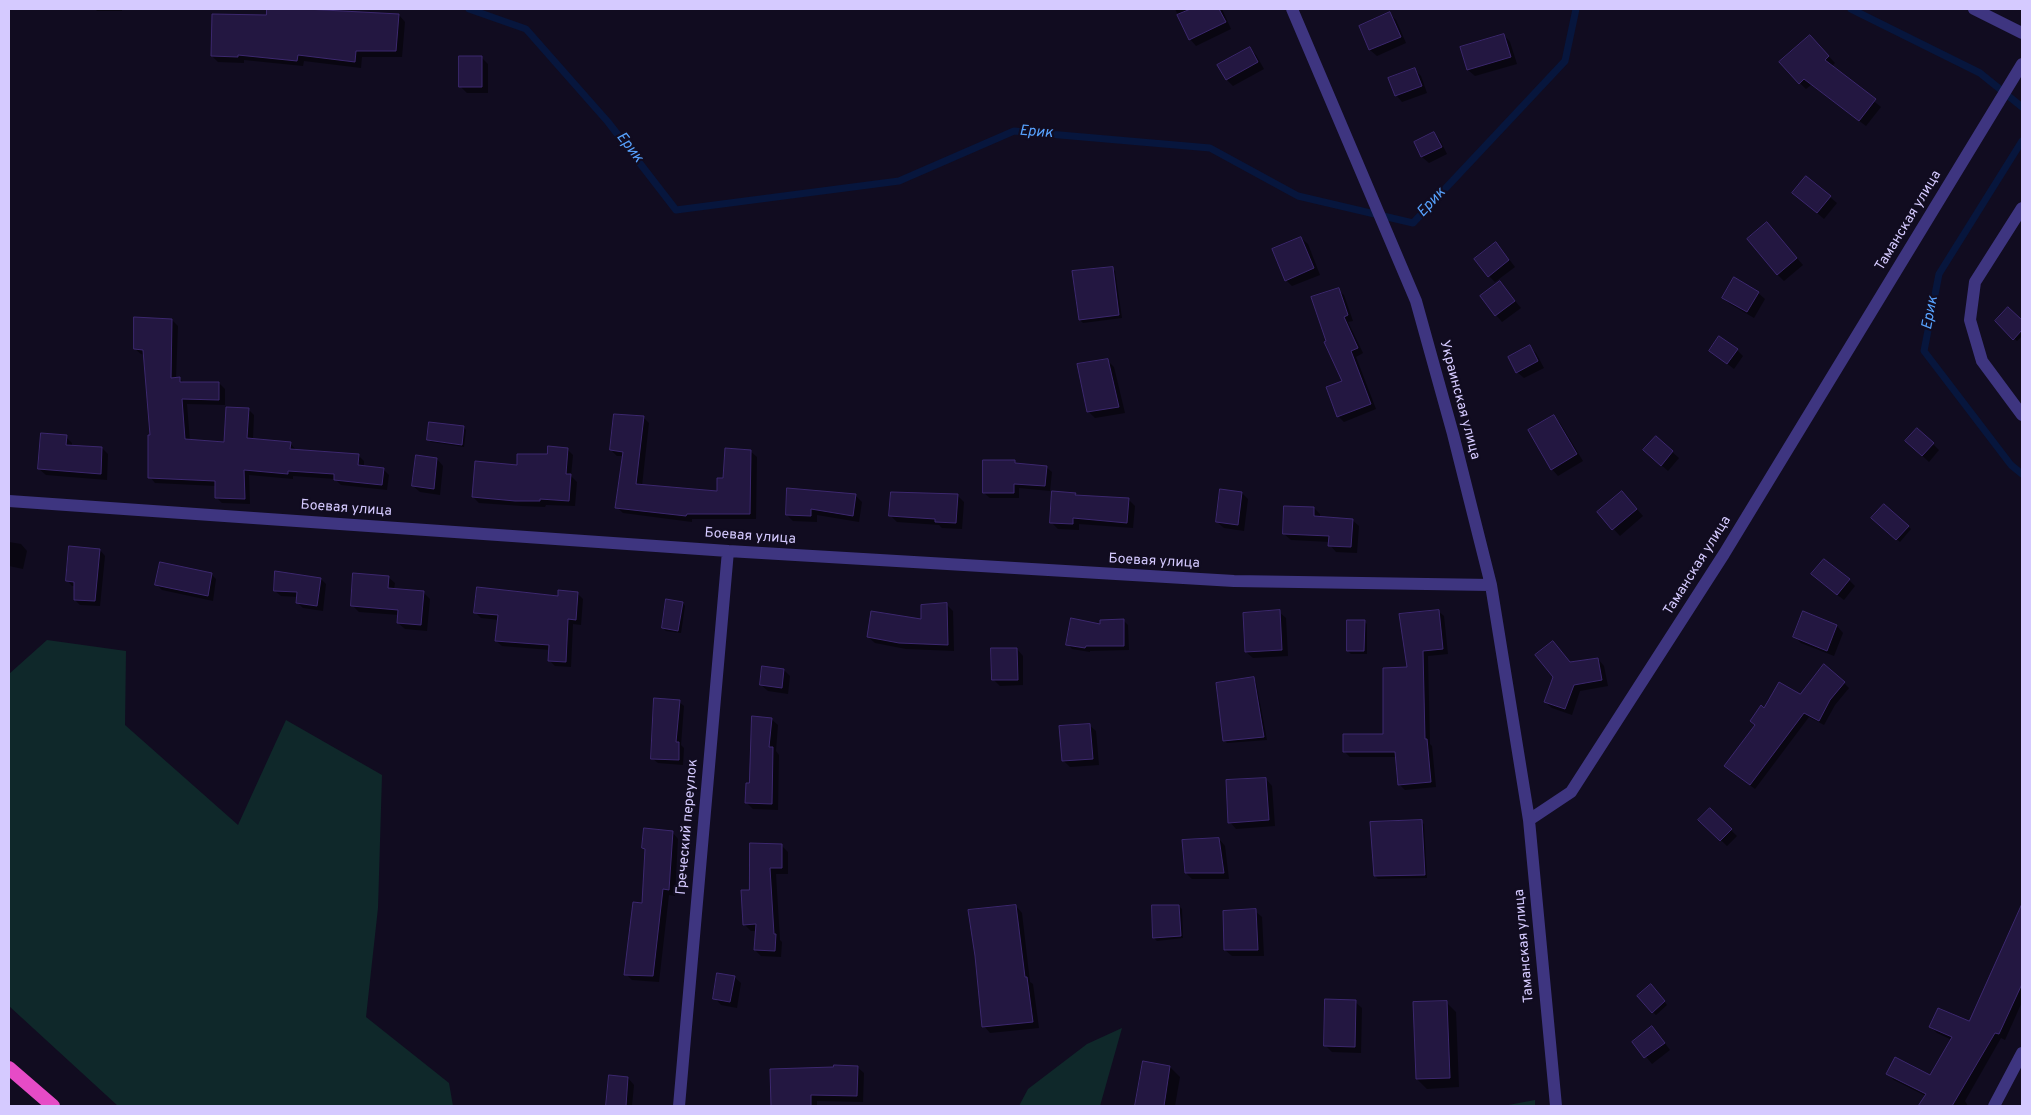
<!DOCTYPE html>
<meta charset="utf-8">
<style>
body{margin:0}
#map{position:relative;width:2031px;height:1115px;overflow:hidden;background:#110c20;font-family:Overpass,sans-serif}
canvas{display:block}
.frame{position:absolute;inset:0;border:10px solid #d5caff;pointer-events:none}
</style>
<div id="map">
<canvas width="2031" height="1115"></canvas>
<div class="frame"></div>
</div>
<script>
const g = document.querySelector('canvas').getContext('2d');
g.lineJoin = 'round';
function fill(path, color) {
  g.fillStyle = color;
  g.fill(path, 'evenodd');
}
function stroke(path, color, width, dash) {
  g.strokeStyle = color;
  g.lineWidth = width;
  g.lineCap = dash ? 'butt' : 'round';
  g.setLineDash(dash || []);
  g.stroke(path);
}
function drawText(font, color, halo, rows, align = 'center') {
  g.font = font + ' Overpass,sans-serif';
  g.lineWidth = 4.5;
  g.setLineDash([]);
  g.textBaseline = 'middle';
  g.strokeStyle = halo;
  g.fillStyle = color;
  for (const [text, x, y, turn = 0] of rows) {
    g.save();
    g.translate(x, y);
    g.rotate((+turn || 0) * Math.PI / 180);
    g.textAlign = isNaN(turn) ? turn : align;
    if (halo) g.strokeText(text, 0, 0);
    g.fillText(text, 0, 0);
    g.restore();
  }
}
fill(new Path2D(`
 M47,640L126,651L125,725L238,825L286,720L382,775L378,908L366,1017L449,1083L453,1106H118L9,1006V674Z
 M1122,1028L1100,1106H1019L1028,1089L1087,1044Z
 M1535,1100V1106H1503Z`), '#0f282a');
fill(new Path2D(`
 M95,9H122V11H97Z
 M268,9H302L399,15L405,22L402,57H362L361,68L304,61L303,66L244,60V63L218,62L212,56L268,17Z
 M1175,9H1222L1231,29L1196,46L1190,39Z
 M1390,14L1396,20L1406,43L1377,56L1370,50L1360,26Z
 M1504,35L1510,42L1517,64L1475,76L1468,70Z
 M1816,43L1835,63L1831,67L1881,107L1866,126L1811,85L1806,89L1800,83Z
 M1250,49L1256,55L1264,69L1233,86L1227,80L1219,66Z
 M482,58L488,64V93H467L460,86Z
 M1415,70L1421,76L1427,93L1402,102L1396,95Z
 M1434,134L1440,140L1447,154L1429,163L1422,157L1415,143Z
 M1806,177L1837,203L1824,219L1794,193Z
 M1767,224L1803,265L1784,281L1777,274Z
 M1301,238L1308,244L1320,275L1292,286L1286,280Z
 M1502,250L1515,267L1495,282L1489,276Z
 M1112,268L1115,271L1122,318L1083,323L1080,320L1073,272Z
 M1500,283L1521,308L1502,322L1496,315Z
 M1338,290L1344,295L1353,321L1348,322L1363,353L1356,357L1376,409L1344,422L1338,416L1344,382L1327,341Z
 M1758,293L1765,299L1754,318L1730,304L1724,298Z
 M2008,309L2022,322V336L2017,341L1996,321Z
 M172,320L178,326L176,379H180L184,383H219L225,389V405L187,404L190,441L225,443L248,409L254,415L253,439L290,443L296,450L359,456L364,461V467L383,469L389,475L387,490L341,485L335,479L293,476V479L249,475L250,504L222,503L216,497V486L155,483L150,477L151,436L144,355L141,354L135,349Z
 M1530,347L1536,353L1544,368L1524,378L1517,372Z
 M1710,350H1737L1743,356L1734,369Z
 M1108,361L1114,367L1125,413L1095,418L1089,412Z
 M1554,416L1560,423L1583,461L1558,476L1552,469Z
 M643,417L649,423L642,486L718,493L724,479L750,451L757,457L756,519H692V522L623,513L617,507L624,456H617L611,450Z
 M464,427L466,430L464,447L431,442L428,439Z
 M66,437L72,443V446L102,448L108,454L107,480L46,475L39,469Z
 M1656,438L1679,458L1668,471L1651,456Z
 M1933,444L1939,450L1929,462L1913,447Z
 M567,449L573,455L571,476L577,482L575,506L546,505L545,507L522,506L479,503L473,497L518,466Z
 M417,457L437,459L443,466L440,495L420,492L413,486Z
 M1014,461L1018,465L1046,467L1052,472L1050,491L1019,488V498H990L984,493Z
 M1242,493L1248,499L1244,531L1224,528L1217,522Z
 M1075,494L1077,496L1128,499L1135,506L1133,528L1079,524V530L1058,529L1051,522Z
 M855,495L862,502L859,522L817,515V522L793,521L787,515Z
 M957,495L964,502L962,529L942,528L939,525L897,522L891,516Z
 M1628,499L1643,516L1620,536L1599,513Z
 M1884,505L1911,529L1900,542L1873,518Z
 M1314,508L1320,514V518L1352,520L1359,526L1357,553L1336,552L1330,545V542L1291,540L1284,534Z
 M9,542L21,544L27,551L23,569L9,566Z
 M100,550L105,556L100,606L80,605L75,600V586H72L67,580Z
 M211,574L216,579L213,601L162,590L157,585Z
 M388,577L395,583L394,589L423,592L430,599L427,631L405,629L398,623L399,615L359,612L353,606Z
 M321,579L326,584L323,611L303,608L297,602L298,597L281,596L275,591Z
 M1849,580L1855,586L1844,600L1819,581Z
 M577,593L583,599L581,625L573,624L571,667L555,666L549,660L550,650L502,646L496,641L499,620L481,618L476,613Z
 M683,603L685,606L681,633L666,631L663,628Z
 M947,605L953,611L954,651L906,649L875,643L868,637L923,621Z
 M1438,611L1444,616L1448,654L1428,656L1430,744L1432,746L1436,787L1405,790L1399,784L1396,757H1350L1345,752L1385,735L1408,669Z
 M1279,612L1286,618L1288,656L1253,658L1246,652Z
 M1804,613L1837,626L1843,633L1834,656L1801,643L1794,636Z
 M1123,620L1128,625L1129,650L1090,651V652L1072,649L1068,644L1102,625Z
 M1364,621L1367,624V654H1351L1348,651Z
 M1017,649L1023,656V685L1000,686L993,679Z
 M1598,659L1604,666L1608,686L1580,691L1572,715L1552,708L1545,702L1554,677L1571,664Z
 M784,670L790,676L788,694L768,691L761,685Z
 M1253,679L1256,682L1267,740L1227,743L1224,740Z
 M1844,683L1849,688L1835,705L1824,725L1809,717L1755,789L1731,771L1765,709Z
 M679,702L684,706L681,745L684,748L683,765L658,763L653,759Z
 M771,719L778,725L776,751L779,755L778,810L753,809L746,802Z
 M1089,725L1096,731L1099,765L1070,767L1064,761Z
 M1266,779L1272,786L1275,826L1236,829L1230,822Z
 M1710,810L1737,836L1727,846L1700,820Z
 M1421,822L1424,824L1427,878L1378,879L1375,876Z
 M672,832L678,839L675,896L669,895L659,982L632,980L626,974L643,905L646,851L643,848Z
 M1219,839L1225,846L1229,879H1192L1186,873Z
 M781,845L788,852V874H776L780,940L782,942L781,957L761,956L755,950L756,931H751L744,924L750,891Z
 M1016,906L1022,913L1030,982L1033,984L1039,1028L990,1033L984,1026L969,911Z
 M1179,906L1182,909L1183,938L1157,941L1154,938Z
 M1255,911L1262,917L1264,956H1232L1225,950Z
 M2022,916V1002L2005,1040L2001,1038L1965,1101L1968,1106H1920L1926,1096L1894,1080L1888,1074L1931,1077L1952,1040L1937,1033L1931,1027L1969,1023Z
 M734,977L741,983L737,1008L721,1005L715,998Z
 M1654,989L1667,1005L1656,1015L1653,1012Z
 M1355,1002L1362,1008L1361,1053L1332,1052L1325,1045Z
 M1446,1002L1456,1012L1459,1087L1427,1089L1417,1079Z
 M1658,1034L1670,1050L1652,1064L1634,1042Z
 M1144,1063L1170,1067L1180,1077L1175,1106H1137Z
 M857,1067L864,1073L863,1102L817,1101V1106H772L771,1070Z
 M610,1076L628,1078L634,1085L632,1106H607Z`), '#0007');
stroke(new Path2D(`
 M469,9L526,29L608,122L676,210L899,181L1014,131L1210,148L1298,196L1413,223L1565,61L1576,9
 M1851,9L1980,73L2022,107
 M2022,141L1939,274L1924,351L2011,465L2022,474`), '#07163d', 7);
const building = new Path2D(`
 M267,9H305L399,14L396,51H356L355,62L298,55L297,61L238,55V57L211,56L212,14L266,15Z
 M1191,9H1219L1226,22L1189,40L1177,15Z
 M1390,12L1401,37L1369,50L1359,26Z
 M1504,34L1511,57L1467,70L1460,47Z
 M1810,35L1829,56L1825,60L1876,99L1859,121L1804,79L1799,84L1779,62Z
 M1250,47L1258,62L1226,80L1217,65Z
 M459,56H482V87H459Z
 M1415,68L1422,86L1395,96L1388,78Z
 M1434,132L1442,147L1421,157L1414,142Z
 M1806,176L1831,196L1817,213L1792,193Z
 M1767,222L1797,258L1777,275L1747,239Z
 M1301,237L1314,268L1285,281L1272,249Z
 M1496,242L1509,260L1488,277L1474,259Z
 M1113,267L1119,315L1079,320L1072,271Z
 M1734,277L1759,292L1747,312L1722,298Z
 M1500,281L1515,301L1495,316L1480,296Z
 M1339,288L1348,315L1344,317L1358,348L1351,351L1371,404L1337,417L1326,387L1342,381L1324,342L1326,341L1311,297Z
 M2008,307L2022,320V330L2013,340L1995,321Z
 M134,317L172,319L171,378L180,377V382H219V400L182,399L185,439L224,442L226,407L249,408L247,438L291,442L290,449L359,454L358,465L384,468L382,485L334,480V474L288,471V474L244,470L245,499L215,498V481L148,478V435H150L143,350L134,349Z
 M1719,336L1738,349L1727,364L1709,351Z
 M1530,345L1538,361L1516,373L1508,357Z
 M1108,359L1119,407L1087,412L1077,364Z
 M614,414L644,416L636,484L717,491V478H723L725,448L751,450L750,514H687L686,516L615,508L623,452L610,450Z
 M1554,415L1577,454L1551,470L1528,430Z
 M429,422L464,426L462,445L427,440Z
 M1917,428L1934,443L1922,456L1905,441Z
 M41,433L67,435L66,445L102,447L101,474L38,469Z
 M1656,436L1673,451L1661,466L1643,450Z
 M548,446L568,448L566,474H571L569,501L540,499V501H515L472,497L475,461L517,465V454H547Z
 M416,455L437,458L434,489L412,486Z
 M983,460H1015V463L1047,466L1045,486L1014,484V493H983Z
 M787,488L856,494L853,516L811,509V516L786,515Z
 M1220,489L1242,492L1238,525L1216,522Z
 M1052,491L1076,493L1075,495L1129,498L1127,523L1073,518V524L1050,523Z
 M1622,491L1637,509L1612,530L1597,512Z
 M891,492L958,494L956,523L935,522V519L889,516Z
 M1884,504L1909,526L1896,540L1871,518Z
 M1284,506L1314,507V516L1353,519L1351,547L1328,546L1329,536L1283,534Z
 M69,546L100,549L95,601L74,600V582L66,581Z
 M1824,559L1850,579L1837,595L1811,574Z
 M160,562L212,573L208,596L155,585Z
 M275,571L321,578L317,606L296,603L297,592L274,591Z
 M353,573L389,576L388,588L424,591L421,625L397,623L398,610L351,606Z
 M477,587L558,596V590L578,592L576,620L568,619L566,662L548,661L549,645L495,641L498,615L474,613Z
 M666,599L683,602L678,631L662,628Z
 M947,603L948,645L899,643L867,637L871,611L921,619V605Z
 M1280,610L1282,650L1245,652L1243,613Z
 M1439,610L1443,649L1423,651L1425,739H1427L1431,782L1398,785L1395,752H1343V734H1383V668L1407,667L1399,614Z
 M1803,611L1837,625L1827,651L1793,637Z
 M1071,618L1100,624V620L1124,619V646H1086L1085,648L1066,645Z
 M1347,620H1365L1364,651H1347Z
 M1553,641L1570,662L1598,658L1602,680L1574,685L1565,709L1544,702L1553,677L1535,655Z
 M991,648H1017L1018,680H992Z
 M1824,664L1845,682L1830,700L1819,721L1804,713L1750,785L1724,766L1755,725L1750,721L1761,705L1764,708L1779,682L1800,694Z
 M762,666L784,669L782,688L760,685Z
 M1254,677L1264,737L1223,741L1216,683Z
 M654,698L680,700L676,742H679V760L651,759Z
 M752,716L772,718L769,747H773L772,804L745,803L746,783H749Z
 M1090,724L1093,759L1062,761L1059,726Z
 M1266,778L1269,820L1228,823L1226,780Z
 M1710,808L1732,829L1720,841L1698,820Z
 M1422,820L1425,875L1374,876L1370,822Z
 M644,828L673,831L669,890L663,889L653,976L624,975L633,902L642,903L645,849L642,848Z
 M1219,838L1224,873H1185L1182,840Z
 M750,843L782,844V868H770L774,934H776L775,951L754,950L756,924L743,925L741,890H749Z
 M2022,904V984L1999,1034L1995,1033L1952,1106H1918L1926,1094L1886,1074L1895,1057L1930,1075L1952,1037L1929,1027L1938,1008L1969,1021Z
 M1016,905L1025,977H1027L1033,1022L982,1027L975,956L968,910Z
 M1152,905H1179L1181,936L1153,938Z
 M1256,909L1258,950H1224L1223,911Z
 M717,973L735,976L730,1002L713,999Z
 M1651,984L1665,1001L1652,1013L1637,996Z
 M1325,999L1356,1000L1355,1047L1324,1046Z
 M1447,1001L1450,1078L1416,1079L1413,1002Z
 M1652,1026L1665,1043L1644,1058L1632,1042Z
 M1143,1061L1170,1066L1164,1106H1135Z
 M834,1065L858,1066L857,1096L811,1095V1106H771L770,1069L833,1067Z
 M609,1075L628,1077L626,1106H606Z`);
fill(building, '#231741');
stroke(building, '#3c286e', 1);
stroke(new Path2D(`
 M1292,9L1416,301L1453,434L1491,585L1529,820L1556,1106
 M1974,9L2022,33
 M2022,208L1975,282L1970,320L1982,361L2022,415
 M9,501L728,551L1234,581L1491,585
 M1529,820L1571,792L1724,554L2022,64
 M679,1106L728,551
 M1994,1106L2022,1053`), '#3e3580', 12);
stroke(new Path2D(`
 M9,1068L53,1106`), '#e64bc6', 14);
drawText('14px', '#d5caff', '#110c20', [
 ["Таманская улица",1909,221,-59],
 ["Украинская улица",1459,400,75],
 ["Боевая улица",346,509,4],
 ["Боевая улица",750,537,4],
 ["Боевая улица",1154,562,3],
 ["Таманская улица",1698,566,-58],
 ["Греческий переулок",688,827,-85],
 ["Таманская улица",1525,946,-95]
]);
drawText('italic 15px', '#58a3ff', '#110c20', [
 ["Ерик",1036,133,4],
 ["Ерик",629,148,52],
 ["Ерик",1432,203,-47],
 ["Ерик",1931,313,-79]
]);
</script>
